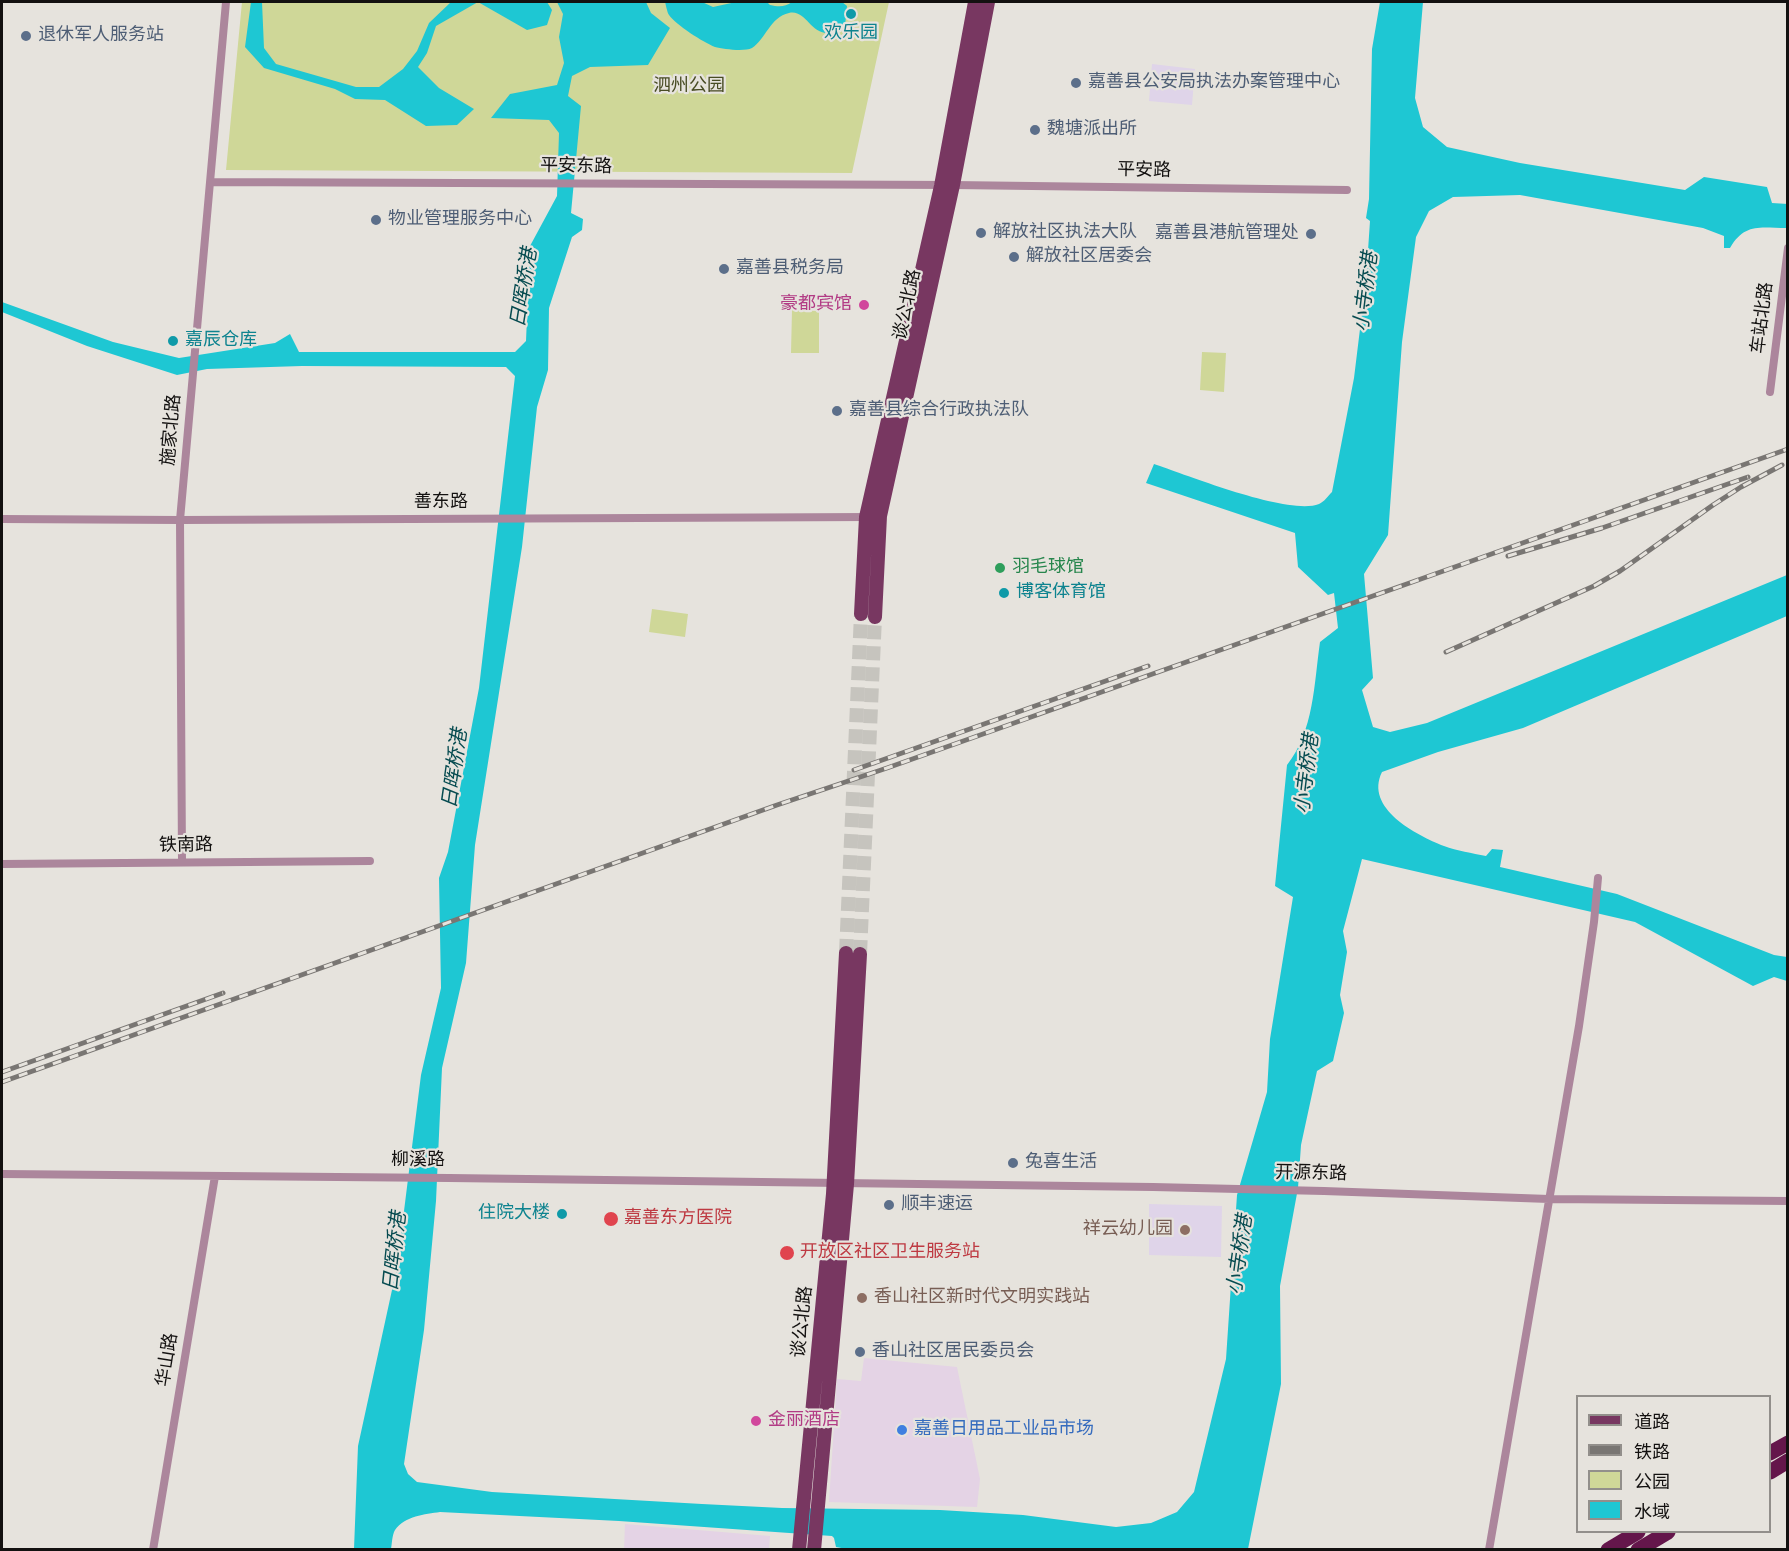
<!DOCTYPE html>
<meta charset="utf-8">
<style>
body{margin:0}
#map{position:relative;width:1789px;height:1551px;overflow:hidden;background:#e6e3dd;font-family:"Nunito Sans","Noto Sans SC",sans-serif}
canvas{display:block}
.frame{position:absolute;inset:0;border:3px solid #131110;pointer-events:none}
.legend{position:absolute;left:1576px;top:1395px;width:195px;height:138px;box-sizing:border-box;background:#e6e3dd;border:2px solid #928f8b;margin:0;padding:8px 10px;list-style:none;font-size:18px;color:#131110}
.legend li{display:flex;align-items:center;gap:12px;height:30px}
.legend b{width:30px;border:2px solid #928f8b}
</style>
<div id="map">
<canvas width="1789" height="1551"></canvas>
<div class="frame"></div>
<ul class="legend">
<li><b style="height:8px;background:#783761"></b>道路</li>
<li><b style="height:8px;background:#797673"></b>铁路</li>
<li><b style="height:16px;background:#cfd798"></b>公园</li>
<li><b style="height:16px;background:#1ec7d3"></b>水域</li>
</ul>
</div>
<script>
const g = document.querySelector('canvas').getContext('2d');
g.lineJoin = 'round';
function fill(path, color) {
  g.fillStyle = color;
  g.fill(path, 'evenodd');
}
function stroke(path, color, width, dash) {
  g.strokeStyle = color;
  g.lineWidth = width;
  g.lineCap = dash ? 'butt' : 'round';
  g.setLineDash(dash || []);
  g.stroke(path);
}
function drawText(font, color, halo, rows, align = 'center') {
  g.font = font + ' "Nunito Sans","Noto Sans SC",sans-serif';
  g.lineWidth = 4.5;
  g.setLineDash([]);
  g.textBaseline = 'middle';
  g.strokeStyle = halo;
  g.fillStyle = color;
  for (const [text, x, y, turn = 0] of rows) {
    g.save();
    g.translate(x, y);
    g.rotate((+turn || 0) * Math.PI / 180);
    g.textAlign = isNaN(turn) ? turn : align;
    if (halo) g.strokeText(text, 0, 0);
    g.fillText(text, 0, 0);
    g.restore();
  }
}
fill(new Path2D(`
 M864,1358L957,1367L980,1479L977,1507L829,1502L837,1379L861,1381Z
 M625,1524L770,1536L769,1549H624Z`), '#e4d3e5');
fill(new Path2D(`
 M1152,64L1195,69L1192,105L1149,101Z
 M1149,1204L1222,1206L1221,1257L1149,1255Z`), '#dfd4e9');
fill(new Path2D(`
 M242,2H889L852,173L226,170Z
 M792,310L819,311V353H791Z
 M1202,352L1226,353L1224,392L1200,390Z
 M652,609L688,614L685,637L649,632Z`), '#cfd798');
fill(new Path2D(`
 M251,2H262L264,48L276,64L356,87H379L403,69L417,51L429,23L451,2H547L552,10L547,25L527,30L478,2L436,26L427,53L418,67L439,88L474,109L457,125L426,126L385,100L355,99L335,89L264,68L245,47Z
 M557,2H646L651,13L670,28L648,65L590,67L572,76L568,96L581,106L571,213L583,219L582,230L572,237L549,308L548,370L537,407L522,547L475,845L466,963L442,1068L436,1201L424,1330L404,1464L408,1474L417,1482L492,1492L702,1504L782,1508L940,1510L1023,1515L1116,1527L1151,1523L1177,1512L1194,1492L1226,1359L1237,1195L1267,1092L1270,1039L1293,897L1275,886L1287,765C1314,731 1314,684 1320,642L1338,628L1334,593L1328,595L1298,567L1295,533L1146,483L1154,464C1187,475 1289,516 1319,504C1324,502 1328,496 1332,492L1354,378L1366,280L1370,221L1366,218L1369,199L1372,49L1380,2H1423L1415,98L1423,127L1447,147L1520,163L1685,190L1704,177L1767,187L1772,203L1788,204L1787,228C1761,228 1745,222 1730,248H1724V236L1703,228L1520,195L1453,197L1429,211L1416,237L1402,342L1388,535L1364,574L1373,678L1362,690L1373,727L1390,732L1427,723L1787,575V616L1523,728L1438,752L1382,772C1364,808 1416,835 1444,846C1457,851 1472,853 1486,856L1492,849L1503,850L1500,867L1617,894L1774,955L1787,957V981L1774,977L1753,986L1635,922L1362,859L1343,931L1347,952L1340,995L1344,1013L1333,1061L1317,1071L1301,1145L1298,1188L1280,1286L1281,1384L1248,1549H847L836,1547L834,1538L832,1536L619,1521L440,1512C425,1514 405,1516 395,1530C392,1535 392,1544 391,1549H354L358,1446L397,1267L421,1075L441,988L439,878L448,852L479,688L515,376L506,367L302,366L207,369L177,375L87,346L2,312V302L113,342L179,358L275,343L290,334L299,352H515L526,341L530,246L557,196L559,133L549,120L491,118L510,94L557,85L564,63L559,37L563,14Z
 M665,2H702L713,7L736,2H767L770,5C779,7 785,7 792,2H842L847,6L845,26C812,49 810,8 789,13C770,17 766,39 752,48C744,52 723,49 715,47C703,42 676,25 669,15C667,12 666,5 665,2Z`), '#1ec7d3');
stroke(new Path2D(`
 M846,953L861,614
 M860,954L875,617`), '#c6c4be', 14, [14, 7]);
stroke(new Path2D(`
 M212,182L953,185L1347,190
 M1770,392L1788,248
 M2,519L180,520L870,517
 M182,862L180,520L226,2
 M2,864L370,861
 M2,1174L449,1178L1153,1187L1324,1191L1549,1199L1788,1201
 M153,1550L215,1176
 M1489,1550L1579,1026L1594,922L1598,878`), '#ac869c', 8);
stroke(new Path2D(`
 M861,614L866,517L941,186L975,2
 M875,617L880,516L953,185L988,2
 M799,1550L833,1194L846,953
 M814,1550L847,1184L860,954`), '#783761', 14);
stroke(new Path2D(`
 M1770,1453L1788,1443
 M1770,1472L1788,1461
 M1608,1550L1638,1532
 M1638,1550L1668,1532`), '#64164b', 15);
const rail = new Path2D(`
 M1508,556L1602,528L1748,477
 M1446,652L1594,586L1620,571L1713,505L1741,487L1782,465
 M854,770L1148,666
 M2,1072L223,993
 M2,1082L777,805L887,768L1788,449`);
stroke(rail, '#797673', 5);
stroke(rail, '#e6e3dd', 3, [9]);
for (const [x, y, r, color] of [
 [851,14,6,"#0f9aa8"],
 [26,36,6,"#5c6f8a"],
 [1076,83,6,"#5c6f8a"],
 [1035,130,6,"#5c6f8a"],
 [376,220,6,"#5c6f8a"],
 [981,233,6,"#5c6f8a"],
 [1311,234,6,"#5c6f8a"],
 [1014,257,6,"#5c6f8a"],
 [724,269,6,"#5c6f8a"],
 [864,305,6,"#d1479c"],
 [173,341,6,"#0f9aa8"],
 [837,411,6,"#5c6f8a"],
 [1000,568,6,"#2e9e5b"],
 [1004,593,6,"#0f9aa8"],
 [1013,1163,6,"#5c6f8a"],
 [889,1205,6,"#5c6f8a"],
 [562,1214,6,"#0f9aa8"],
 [611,1219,8,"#e0444e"],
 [1185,1230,6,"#8d6e63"],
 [787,1253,8,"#e0444e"],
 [862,1298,6,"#8d6e63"],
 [860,1352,6,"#5c6f8a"],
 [756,1421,6,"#d1479c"],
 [902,1430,6,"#3f7fe0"]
]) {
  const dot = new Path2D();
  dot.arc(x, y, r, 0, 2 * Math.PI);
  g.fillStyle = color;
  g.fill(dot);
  stroke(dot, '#e6e3dd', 2);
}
drawText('18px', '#0d838f', '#e6e3dd', [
 ["欢乐园",851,34,"center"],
 ["嘉辰仓库",185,341],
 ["博客体育馆",1016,593],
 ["住院大楼",550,1214,"right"]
], 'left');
drawText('18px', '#4e5e75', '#e6e3dd', [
 ["退休军人服务站",38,36],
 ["嘉善县公安局执法办案管理中心",1088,83],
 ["魏塘派出所",1047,130],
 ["物业管理服务中心",388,220],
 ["解放社区执法大队",993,233],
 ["嘉善县港航管理处",1299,234,"right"],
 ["解放社区居委会",1026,257],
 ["嘉善县税务局",736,269],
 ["嘉善县综合行政执法队",849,411],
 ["兔喜生活",1025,1163],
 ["顺丰速运",901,1205],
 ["香山社区居民委员会",872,1352]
], 'left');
drawText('18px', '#484c23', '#e6e3dd', [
 ["泗州公园",689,87]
]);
drawText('18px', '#131110', '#e6e3dd', [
 ["平安东路",576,167,1],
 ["平安路",1144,171,1],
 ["谈公北路",908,305,-78],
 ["车站北路",1763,318,-83],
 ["施家北路",172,430,-85],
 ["善东路",441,503],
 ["铁南路",186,846,-1],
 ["柳溪路",418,1161],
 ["开源东路",1311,1174,1],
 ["谈公北路",803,1322,-84],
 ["华山路",168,1360,-81]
]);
drawText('18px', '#b23c85', '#e6e3dd', [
 ["豪都宾馆",852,305],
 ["金丽酒店",768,1421,"left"]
], 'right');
drawText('18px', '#27864d', '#e6e3dd', [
 ["羽毛球馆",1012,568]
], 'left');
drawText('18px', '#be3a42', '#e6e3dd', [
 ["嘉善东方医院",624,1219],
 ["开放区社区卫生服务站",800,1253]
], 'left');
drawText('18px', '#785e54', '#e6e3dd', [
 ["祥云幼儿园",1173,1230],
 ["香山社区新时代文明实践站",874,1298,"left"]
], 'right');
drawText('18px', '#366cbe', '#e6e3dd', [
 ["嘉善日用品工业品市场",914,1430]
], 'left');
drawText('italic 20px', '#064b50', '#e6e3dd', [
 ["日晖桥港",525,288,-81],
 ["小寺桥港",1367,292,-83],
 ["日晖桥港",456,769,-82],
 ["小寺桥港",1308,774,-83],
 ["日晖桥港",396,1252,-84],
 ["小寺桥港",1241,1255,-82]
]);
</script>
